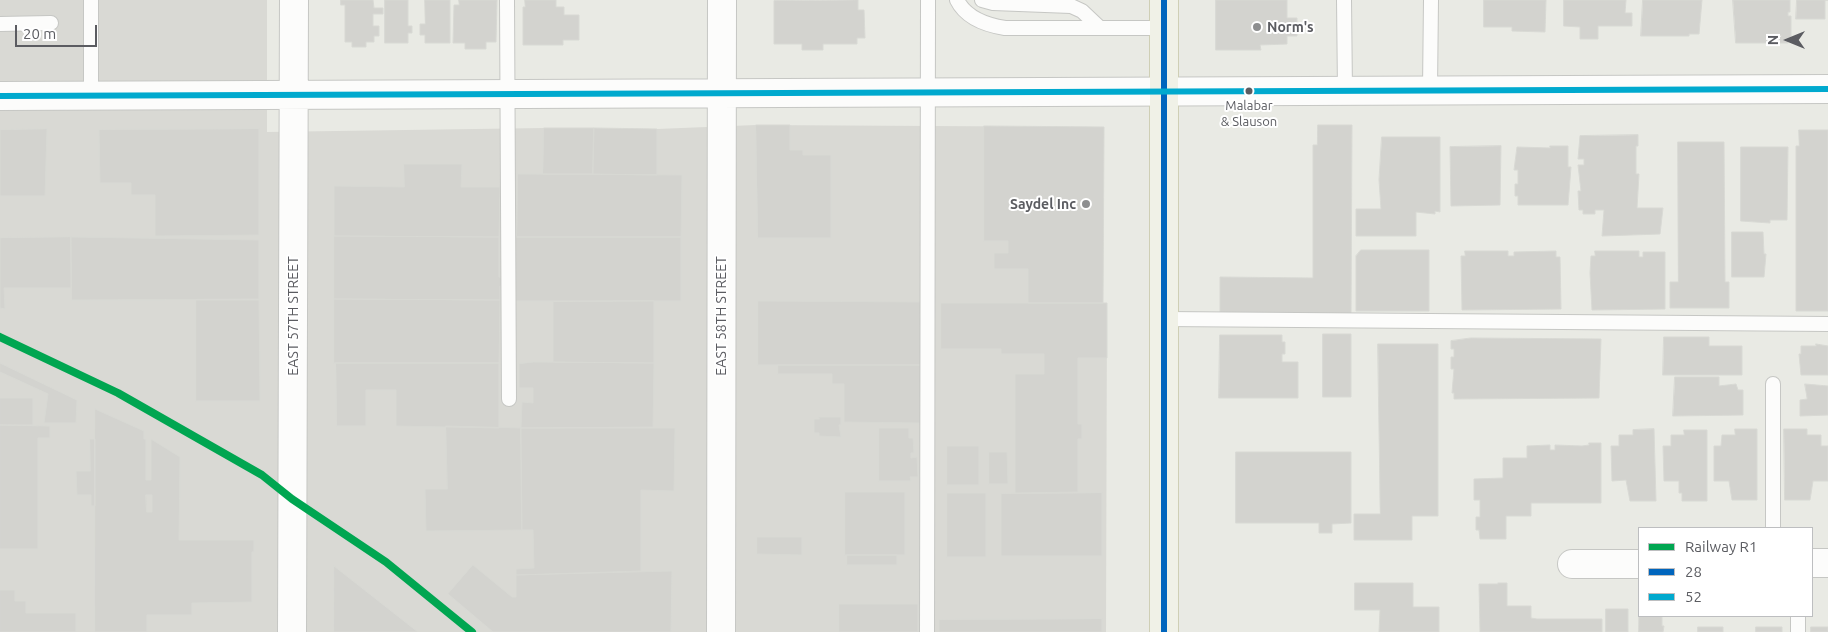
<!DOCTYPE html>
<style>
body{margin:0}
#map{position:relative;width:1828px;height:632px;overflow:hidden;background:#e9eae4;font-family:Ubuntu,sans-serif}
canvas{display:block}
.legend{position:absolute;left:1638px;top:527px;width:175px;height:90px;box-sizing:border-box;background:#fff;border:1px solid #bdbec0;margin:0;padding:6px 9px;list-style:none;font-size:15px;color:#5b5c61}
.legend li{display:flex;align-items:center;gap:10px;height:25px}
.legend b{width:25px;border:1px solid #bdbec0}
.north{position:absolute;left:1763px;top:15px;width:50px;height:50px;-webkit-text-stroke:4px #fff;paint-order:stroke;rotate:270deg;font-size:14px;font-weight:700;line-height:20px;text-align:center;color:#5b5c61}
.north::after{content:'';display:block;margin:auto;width:18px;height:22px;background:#5b5c61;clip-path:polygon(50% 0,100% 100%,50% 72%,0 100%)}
.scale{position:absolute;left:15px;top:25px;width:82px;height:22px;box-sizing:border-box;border:2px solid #5b5c61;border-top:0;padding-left:6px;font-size:15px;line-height:18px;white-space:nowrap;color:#5b5c61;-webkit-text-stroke:4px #fff;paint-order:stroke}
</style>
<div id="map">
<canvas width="1828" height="632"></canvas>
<ul class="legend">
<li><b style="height:6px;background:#00a651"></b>Railway R1</li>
<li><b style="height:6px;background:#0065bd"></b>28</li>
<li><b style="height:6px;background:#00a9ce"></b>52</li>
</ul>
<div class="north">N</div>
<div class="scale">20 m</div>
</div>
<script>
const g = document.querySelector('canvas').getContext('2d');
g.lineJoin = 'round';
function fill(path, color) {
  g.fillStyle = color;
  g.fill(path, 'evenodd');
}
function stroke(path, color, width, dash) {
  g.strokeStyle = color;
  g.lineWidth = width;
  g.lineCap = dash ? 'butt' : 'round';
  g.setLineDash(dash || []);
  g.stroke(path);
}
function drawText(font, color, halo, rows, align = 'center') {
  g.font = font + ' Ubuntu,sans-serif';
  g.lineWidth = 4;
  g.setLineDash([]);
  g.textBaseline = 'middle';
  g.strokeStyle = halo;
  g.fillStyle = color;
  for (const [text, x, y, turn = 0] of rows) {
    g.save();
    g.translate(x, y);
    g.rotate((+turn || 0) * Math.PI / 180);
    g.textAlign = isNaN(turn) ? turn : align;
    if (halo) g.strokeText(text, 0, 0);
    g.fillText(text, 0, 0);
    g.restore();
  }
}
fill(new Path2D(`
 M0,0H267V132L544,128L657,129L756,125L1104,127L1103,303L1107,304L1106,632H0Z`), '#d9d9d4');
const building = new Path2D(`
 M341,0H373L374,8H383V14H373V26H379V36H374V42H366V47H352V42H345V5H341Z
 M385,0H408V26H412V33H408V43H385Z
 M425,0H450V43H425V35H420V24H425Z
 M459,0H497L496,42H486V49H465V43H453L454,5H459Z
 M525,0H556V7H564V15H579V40H563V45H523V7H525Z
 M858,0V10H864L865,38H857V44H823V50H802V44H774V1Z
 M1216,0H1287V18H1297V36H1287V44L1260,45L1261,50H1216Z
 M1484,0H1546L1545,32L1512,31V27H1484Z
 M1564,0H1626L1625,13H1632V26H1598V39H1580V27L1564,26Z
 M1643,0H1702L1699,34H1689V36H1641Z
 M1733,0H1790V12H1788V16H1791V40H1788V43H1736Z
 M1797,0H1828H1825V19H1796Z
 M756,125H790V150H803V155H831V238H758Z
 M1318,125H1352L1351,315L1220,314V277L1313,278V145H1317Z
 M984,126L1104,127L1103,303H1028V269H994V253H1008V241H984Z
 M544,128H594L593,174H543Z
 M594,128L657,129V175L593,174Z
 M47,129L45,196H0V130Z
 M259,129V235L155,236V195H131V183H100L99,130Z
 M1799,130H1828V311H1796V146H1799Z
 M1638,135V146H1636V174H1639L1637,208H1663L1660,234L1602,236L1604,210H1595V214H1583V210H1579L1578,191H1581L1578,165H1584V159H1578L1580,136Z
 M1382,137H1440V212L1435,211V214L1416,212V236H1356V209H1381L1379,180Z
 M1678,142H1724L1725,282H1729V308H1670V282H1678Z
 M1501,146L1500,205L1451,206L1450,147Z
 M1550,146H1568V167H1571L1568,205H1518V196H1515V184H1518V170H1514L1517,147L1550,148Z
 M1741,147H1788L1787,220H1770V223L1741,221Z
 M404,164H462L461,187H500L499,237L334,236V186L404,187Z
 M518,174L682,175L681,237H517Z
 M1732,232H1763L1764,254H1766L1764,277H1732Z
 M334,236L499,237V277L504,278V286H500V300L334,299Z
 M71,237V288H4L5,309L0,308V238Z
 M71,237L259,240V299L72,300Z
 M516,237H681V301H515Z
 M1361,250H1429V311H1356V256Z
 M1465,251H1508V256H1514V252L1556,251V257H1560L1561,309L1462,310L1461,256H1465Z
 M1595,251H1639V257H1643V252H1665V309L1592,310L1590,273L1591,256H1595Z
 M334,299L500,300L499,363H334Z
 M196,300H259L260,401H196Z
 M654,301V363L553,362V302Z
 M758,301L922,302V365H758Z
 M941,303H1107V358H1078V424H1082V439H1078V492L1015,493V374H1044V354H1001V349H941Z
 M1323,334H1351V397H1323Z
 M1220,335H1282V342H1285V354H1282V362H1298V398H1219Z
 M1664,337H1709V346H1742V375H1663Z
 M1471,338L1601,339L1599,398L1454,399V393H1452L1454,369H1451V357H1454V349H1451V341Z
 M1378,344H1438V516H1412V540H1354V514H1380Z
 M1816,344L1828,346V375H1801L1799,354H1801V346H1816Z
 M534,362L654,363L653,427L521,428L522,402L533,403V388H519V364Z
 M0,363L77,400L76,423H44L48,394L0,372Z
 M336,363H499V428L396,426V390H366V426H337Z
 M778,365H921V423L844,422V384H832V374H778Z
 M1675,377H1719V386L1736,384L1738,390H1743V415L1673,416Z
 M1805,384L1828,386V415L1800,416V400L1807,399Z
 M0,398H33V425H0Z
 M95,409L144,431V439H146V480H151V439L180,457L179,540H254V552H252V602L192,603V615H147V632H95ZM146,495H152V512H147Z
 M819,417H841V425H839L841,437L819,436V433H814V419H819Z
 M0,425L50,426V438H38V549H0Z
 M446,426L521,428L522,530L426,531L425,489H447Z
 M521,428H675L674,491L641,490V571L516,575V569L534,568L533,530H522Z
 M879,428H909V438H913L914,453H911V458L917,457L918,477H910L911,481H879Z
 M1654,429L1656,501H1630L1626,480L1612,481L1611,446H1619V435H1633V430Z
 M1735,429H1757V500H1732L1729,481H1714V446H1721L1722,435H1735Z
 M1784,429H1807V435H1821V446H1828V481H1813L1810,500H1785Z
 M1684,430H1707V501H1682V493H1679V481H1664L1663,446H1671V435H1684Z
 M90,439H95V506H91V495H77L76,471H90Z
 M1589,443H1601V503H1531V516H1506V539H1480L1479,530H1476V517H1480V500H1474V479L1503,478V458H1527V446L1550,445V450H1555V445L1582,446L1589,445Z
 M947,446H979V485H947Z
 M989,452H1007L1008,484H989Z
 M1236,452H1351V523L1332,524V533H1319V523H1236Z
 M845,492H905V555H845Z
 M947,493H986V557H947Z
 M1102,493V556H1001V494Z
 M757,537H802V555L757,554Z
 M847,555H897V565H847Z
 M473,565L512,597H516V575L672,571L671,632H493L448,594Z
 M334,566L418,632H334Z
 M1355,583H1413V607H1439V632H1379L1380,610H1355Z
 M1498,583H1507V606H1531V618L1537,619H1602V632H1480L1479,584H1498Z
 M0,590H15V601H26V613H76V632H0Z
 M839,604H918V632H839Z
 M1639,606V616H1662V626H1664L1663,632H1639Z
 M1606,609H1628V632H1606Z
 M1102,619V632H939V620Z
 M1698,627H1723V632H1698Z
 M1756,627H1782V632H1756Z
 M1811,627H1828V632H1811Z`);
fill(building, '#d3d3cf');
stroke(building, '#d8d9d4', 1);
const lane = new Path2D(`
 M91,0V96
 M507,0L509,399
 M957,0C966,18 986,25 1005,28H1164
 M982,0L993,3L1071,6L1082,11L1100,28
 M1344,0L1345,91
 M0,24L51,23
 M1430,89L1431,0
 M1164,319L1828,324
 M1773,528V384
 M927,632L928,0
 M1798,632V616`);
const street = new Path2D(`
 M0,96L1828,89
 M1812,563H1828
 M1572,564H1639
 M292,632L294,0
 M721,632L722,0`);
const primary = new Path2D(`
 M1164,0V632`);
stroke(lane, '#c6c7c4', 16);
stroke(street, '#c6c7c4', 30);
stroke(primary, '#cfcfb5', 30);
stroke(lane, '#fcfcfb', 14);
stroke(street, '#fcfcfb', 28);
stroke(primary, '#f0f1e7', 28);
stroke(new Path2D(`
 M1164,0V632`), '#0065bd', 6);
stroke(new Path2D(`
 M0,96L1828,89`), '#00a9ce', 6);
stroke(new Path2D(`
 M0,337L118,393L262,475L292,499L386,562L472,632`), '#00a651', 8);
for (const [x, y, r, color] of [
 [1257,27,5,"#8d8e8f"],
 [1249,91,4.5,"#5b5c61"],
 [1086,204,5,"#8d8e8f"]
]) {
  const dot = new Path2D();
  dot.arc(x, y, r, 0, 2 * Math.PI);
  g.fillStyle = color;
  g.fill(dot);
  stroke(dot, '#fff', 2);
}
drawText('13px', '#5b5c61', '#fff', [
 ["Malabar",1249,106],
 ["& Slauson",1249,122]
]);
drawText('bold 14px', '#5b5c61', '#fff', [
 ["Norm's",1267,27],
 ["Saydel Inc",1076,204,"right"]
], 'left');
drawText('14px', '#5b5c61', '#fff', [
 ["EAST 57TH STREET",293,316,-90],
 ["EAST 58TH STREET",721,316,-90]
]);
</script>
